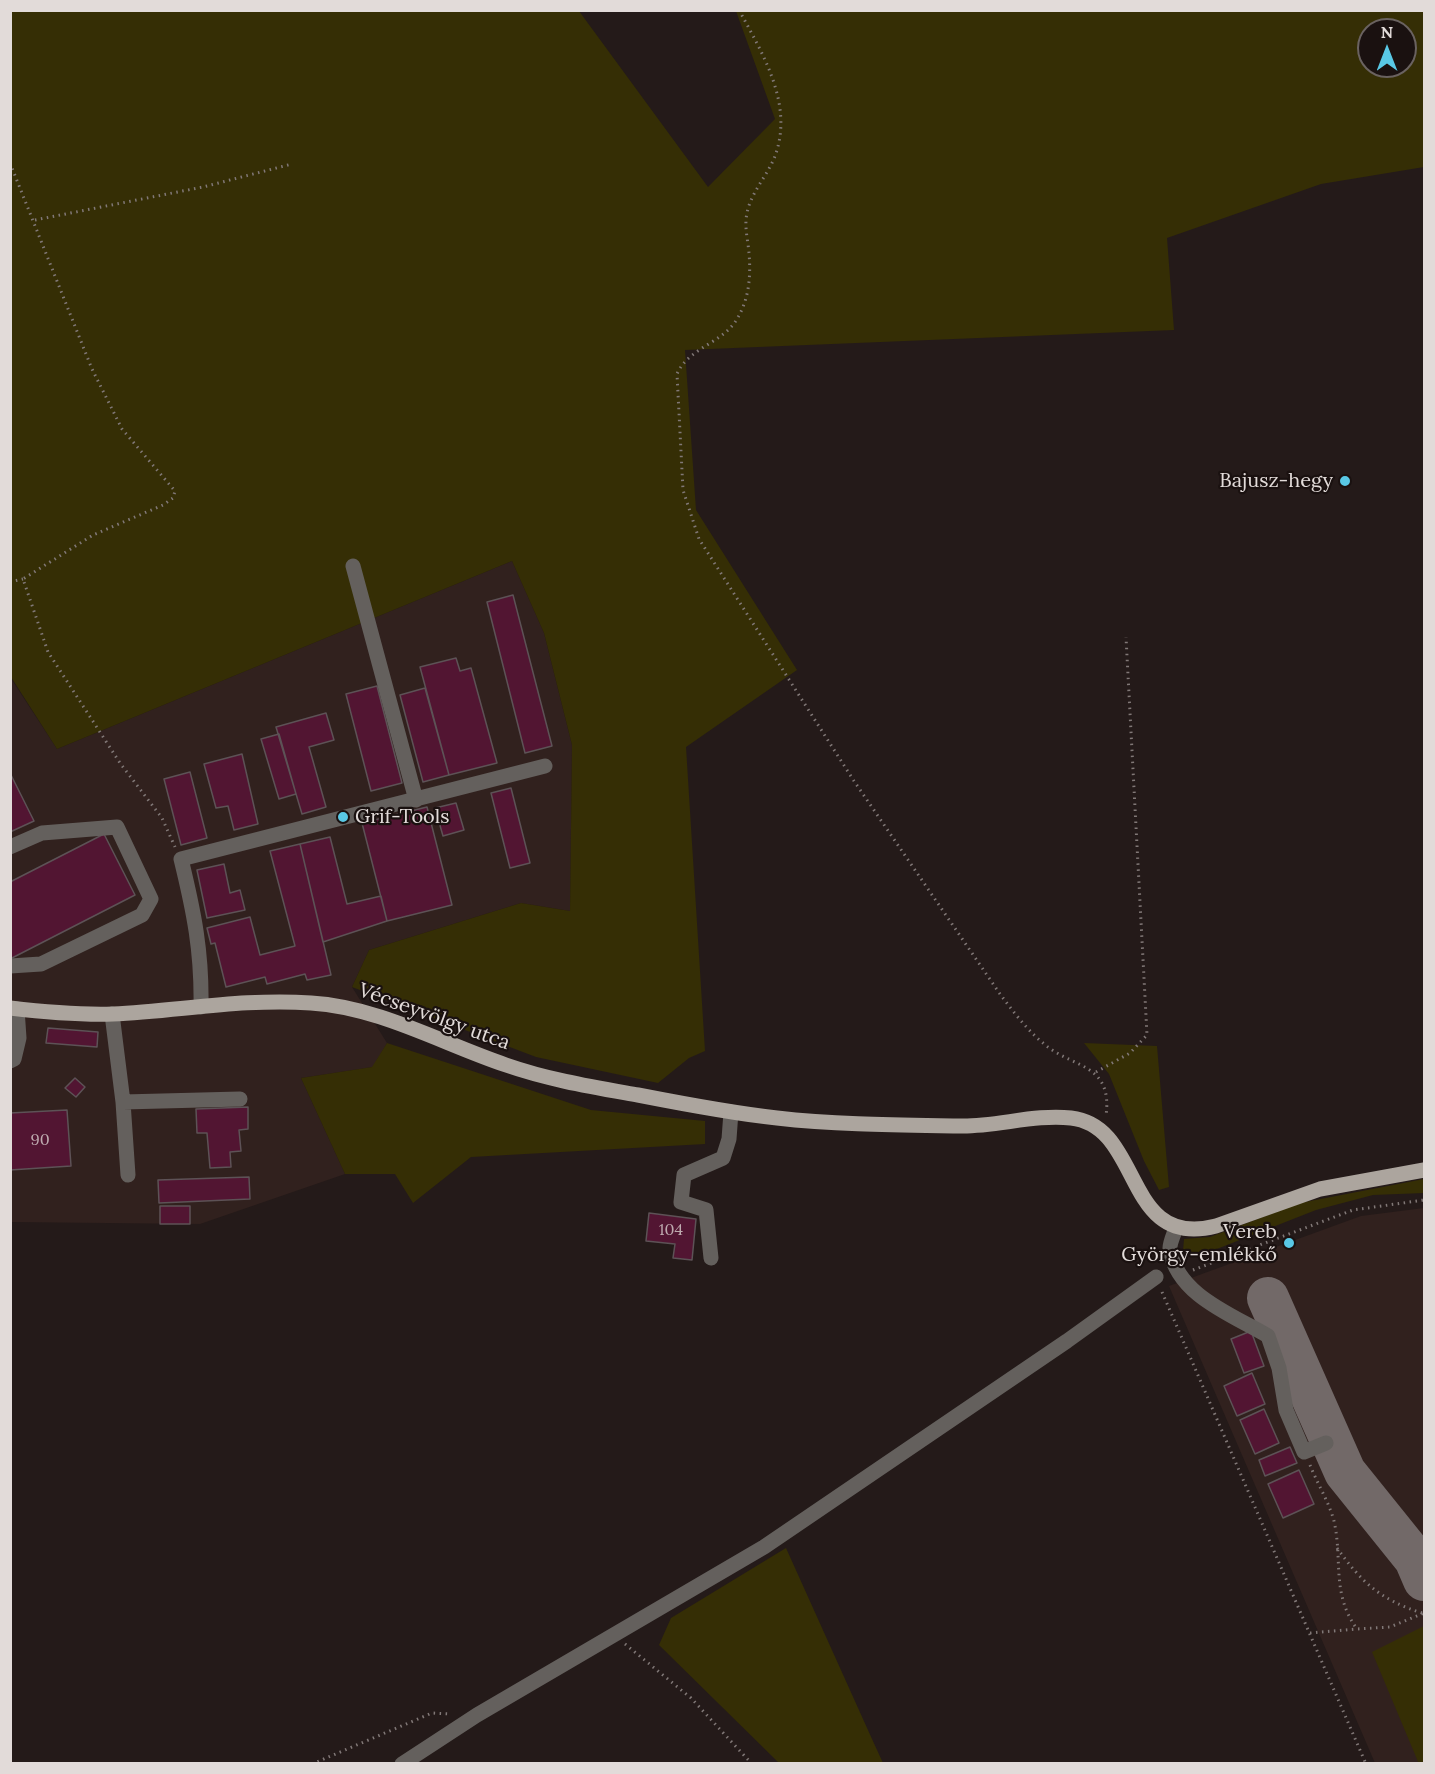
<!DOCTYPE html>
<meta charset="utf-8">
<style>
body{margin:0}
#map{position:relative;width:1435px;height:1774px;overflow:hidden;background:#241a19;font-family:Lora,serif}
canvas{display:block}
.frame{position:absolute;inset:0;border:12px solid #e2dbd9;pointer-events:none}
.north{position:absolute;left:1357px;top:18px;width:60px;height:60px;box-sizing:border-box;background:#1a1110;border:2px solid #6a6260;border-radius:50%;rotate:0deg;font-size:16px;font-weight:700;line-height:24px;text-align:center;color:#e2dbd9}
.north::after{content:'';display:block;margin:auto;width:21px;height:27px;background:#59c8e5;clip-path:polygon(50% 0,100% 100%,50% 72%,0 100%)}
</style>
<div id="map">
<canvas width="1435" height="1774"></canvas>
<div class="frame"></div>
<div class="north">N</div>
</div>
<script>
const g = document.querySelector('canvas').getContext('2d');
g.lineJoin = 'round';
function fill(path, color) {
  g.fillStyle = color;
  g.fill(path, 'evenodd');
}
function stroke(path, color, width, dash) {
  g.strokeStyle = color;
  g.lineWidth = width;
  g.lineCap = dash ? 'butt' : 'round';
  g.setLineDash(dash || []);
  g.stroke(path);
}
function drawText(font, color, halo, rows, align = 'center') {
  g.font = font + ' Lora,serif';
  g.lineWidth = 4.5;
  g.setLineDash([]);
  g.textBaseline = 'middle';
  g.strokeStyle = halo;
  g.fillStyle = color;
  for (const [text, x, y, turn = 0] of rows) {
    g.save();
    g.translate(x, y);
    g.rotate((+turn || 0) * Math.PI / 180);
    g.textAlign = isNaN(turn) ? turn : align;
    if (halo) g.strokeText(text, 0, 0);
    g.fillText(text, 0, 0);
    g.restore();
  }
}
fill(new Path2D(`
 M512,561L544,633L572,745L570,911L521,903L369,950L352,987L387,1043L373,1067L301,1078L345,1174L200,1224L11,1222L10,677L57,749Z
 M1424,1208V1763H1375L1169,1286L1361,1216Z`), '#31211e');
fill(new Path2D(`
 M11,11H579L708,187L775,119L736,11H1424V167L1321,184L1167,238L1174,330L685,350L696,510L797,670L686,747L705,1051L689,1058L658,1083L536,1057L352,987L369,950L521,903L570,911L572,745L544,633L512,561L57,749L11,677ZM1369,30H1405V66H1369Z
 M387,1043L591,1110L705,1121V1144L471,1157L413,1203L395,1174H345L301,1078L372,1067Z
 M1084,1043L1157,1046L1169,1187L1159,1190L1144,1161L1109,1074Z
 M1424,1179V1193L1373,1195L1316,1210L1199,1256L1183,1251L1184,1239L1210,1237L1300,1203Z
 M786,1548L872,1739L883,1763H779L659,1645L671,1618Z
 M1424,1626V1763L1419,1764L1372,1652Z`), '#352e05');
stroke(new Path2D(`
 M1268,1298L1345,1472L1415,1559L1424,1580`), '#726968', 42);
const building = new Path2D(`
 M513,595L552,746L525,753L487,602Z
 M456,658L460,671L471,668L497,763L449,775L420,667Z
 M377,686L402,783L371,791L346,694Z
 M425,688L449,775L423,782L400,695Z
 M326,713L334,740L309,747L326,807L302,814L276,727Z
 M279,734L296,794L279,799L261,739Z
 M242,754L258,824L234,830L228,806L216,808L204,764Z
 M190,772L207,838L181,845L164,779Z
 M10,773L34,821L10,832Z
 M511,788L530,863L510,868L491,793Z
 M456,803L464,830L443,836L435,808Z
 M427,807L452,905L387,921L362,823Z
 M104,834L135,895L10,959V882Z
 M330,837L347,904L381,896L387,921L323,942L300,844Z
 M300,844L331,975L307,980L305,974L267,984L265,977L226,987L215,943L211,944L207,928L250,917L260,955L295,946L270,851Z
 M224,864L230,893L240,890L245,910L207,918L197,870Z
 M48,1028L98,1032L97,1047L46,1043Z
 M75,1078L85,1087L76,1097L65,1088Z
 M248,1107V1129L239,1130L241,1151L230,1152L231,1167L210,1168L207,1133H197L196,1109Z
 M67,1110L71,1166L10,1170V1113Z
 M249,1177L250,1199L159,1203L158,1180Z
 M160,1206H190V1224H160Z
 M649,1213L696,1219L692,1260L673,1258L675,1244L646,1241Z
 M1251,1331L1264,1366L1244,1373L1231,1339Z
 M1252,1373L1265,1404L1237,1416L1224,1386Z
 M1264,1409L1279,1443L1255,1454L1240,1420Z
 M1290,1447L1297,1463L1265,1476L1259,1460Z
 M1299,1470L1314,1504L1283,1518L1268,1484Z`);
fill(building, '#521532');
stroke(building, '#5d5256', 1.5);
stroke(new Path2D(`
 M739,10C763,54 794,105 775,156C768,175 751,192 747,213C744,227 748,240 749,253C751,277 749,299 737,319C723,343 688,348 677,374L683,490L699,539L854,781L1000,994C1013,1011 1026,1029 1043,1043C1072,1069 1113,1062 1106,1116
 M10,163L92,369L122,429L175,491L173,498L163,505L93,535L23,579L48,652L120,763L162,818L175,847
 M35,220L203,187L292,164
 M10,582L23,579
 M1096,1072L1130,1053L1147,1035L1126,637
 M1193,1270L1353,1210L1424,1200
 M1162,1292L1366,1764
 M1310,1465C1317,1483 1329,1502 1334,1521C1343,1561 1331,1593 1357,1629L1390,1627L1424,1613
 M1337,1548C1362,1583 1381,1600 1422,1613
 M1310,1633L1357,1629
 M625,1644L691,1698L752,1764
 M312,1764L432,1713L450,1714`), '#817877', 3, [1.5, 4.5]);
stroke(new Path2D(`
 M353,566L416,800
 M10,847L42,833L117,827L151,899L142,915L41,964L10,966
 M201,1007C202,952 194,912 181,859L545,766
 M112,1014L123,1102L240,1099
 M10,1061L14,1059L19,1038L17,1009
 M123,1102L128,1175
 M1176,1228C1174,1234 1169,1244 1170,1250C1178,1296 1233,1315 1268,1336L1279,1368L1286,1410L1304,1452L1326,1443
 M711,1258L706,1210L681,1202L684,1175L723,1158L729,1139L731,1112
 M402,1764L477,1715L764,1547L1067,1341L1156,1277`), '#64605d', 15);
stroke(new Path2D(`
 M10,1008C44,1012 79,1015 113,1014C179,1011 245,998 311,1003C379,1007 443,1044 506,1065C549,1080 593,1087 638,1095C684,1104 730,1113 777,1118C838,1125 901,1125 963,1126C999,1126 1036,1114 1071,1118C1144,1126 1122,1250 1216,1226L1320,1189L1424,1170`), '#aca59e', 15);
for (const [x, y, r, color] of [
 [1345,481,6,"#59c8e5"],
 [343,817,6,"#59c8e5"],
 [1289,1243,6,"#59c8e5"]
]) {
  const dot = new Path2D();
  dot.arc(x, y, r, 0, 2 * Math.PI);
  g.fillStyle = color;
  g.fill(dot);
  stroke(dot, '#1a1110', 2);
}
drawText('16px', '#beaaaf', null, [
 ["90",40,1140],
 ["104",671,1230]
]);
drawText('20px', '#e2dbd9', '#1a1110', [
 ["Bajusz-hegy",1333,481],
 ["Grif-Tools",355,817,"left"],
 ["Vereb",1277,1232],
 ["György-emlékkő",1277,1255]
], 'right');
drawText('20px', '#e2dbd9', '#1a1110', [
 ["Vécseyvölgy utca",434,1017,20]
]);
</script>
